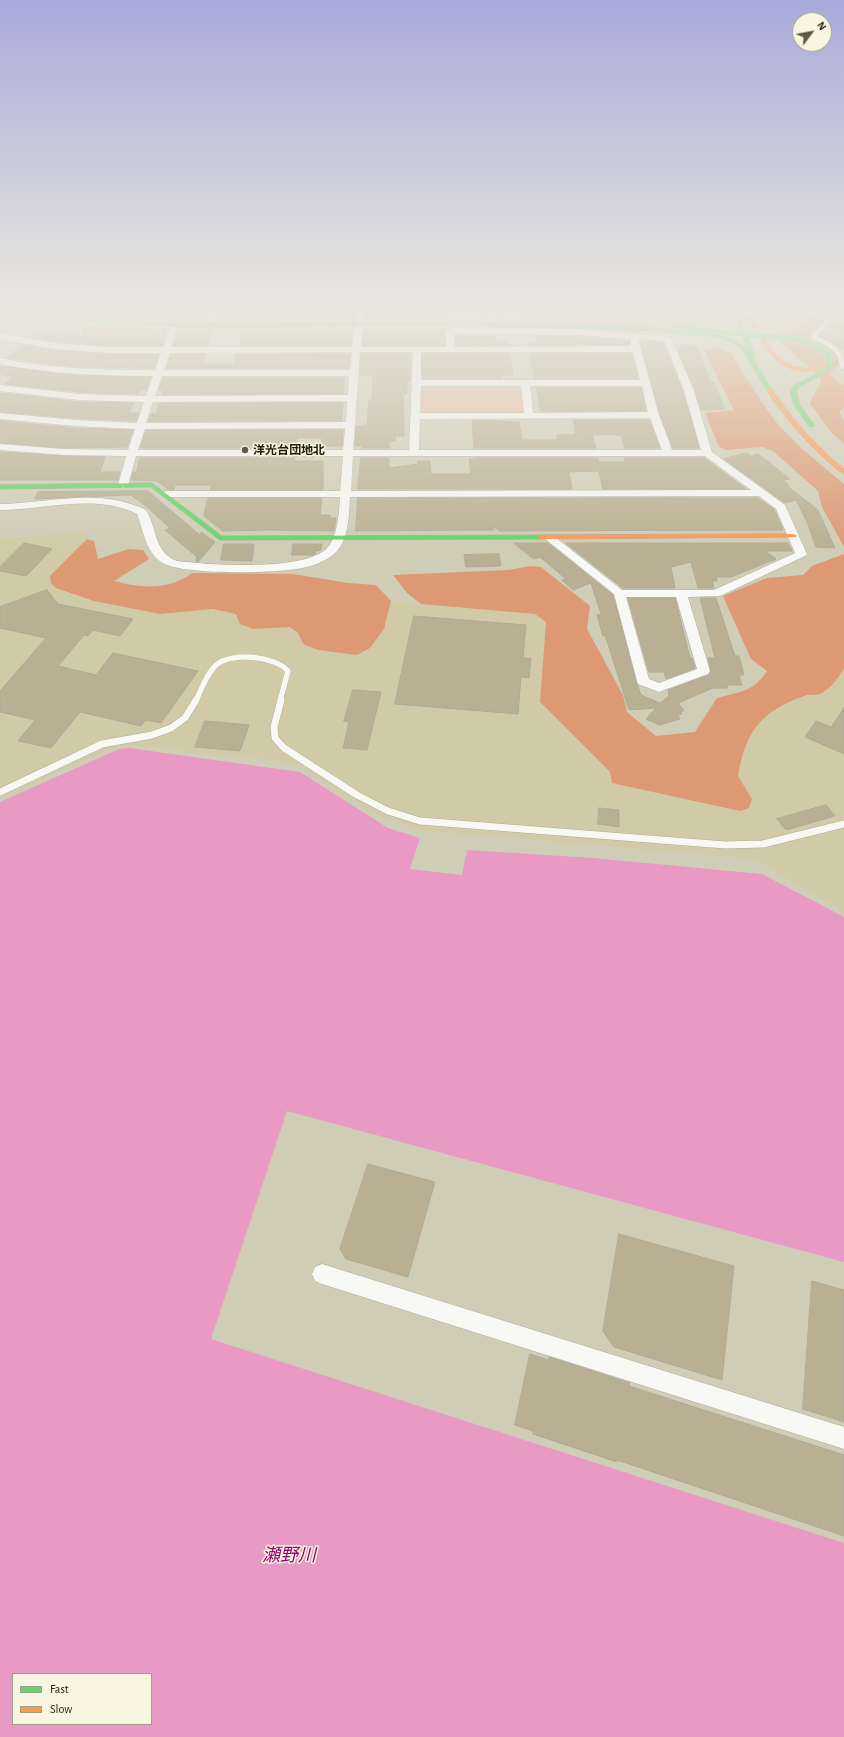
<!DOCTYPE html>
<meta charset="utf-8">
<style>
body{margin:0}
#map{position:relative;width:844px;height:1737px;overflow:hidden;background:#d0cdb6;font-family:"Alegreya Sans",sans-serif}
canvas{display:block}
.legend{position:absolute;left:12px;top:1673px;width:140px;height:52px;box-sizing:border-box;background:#f8f5e0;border:1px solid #a09e8b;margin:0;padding:5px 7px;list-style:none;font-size:12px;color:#1d1b0b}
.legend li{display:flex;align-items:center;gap:8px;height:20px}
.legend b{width:20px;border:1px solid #a09e8b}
.north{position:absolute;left:792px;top:12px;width:40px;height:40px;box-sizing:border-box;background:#f8f5e0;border:1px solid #a09e8b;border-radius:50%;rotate:58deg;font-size:11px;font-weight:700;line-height:16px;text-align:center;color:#1d1b0b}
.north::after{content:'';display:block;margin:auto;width:14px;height:18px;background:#5c5947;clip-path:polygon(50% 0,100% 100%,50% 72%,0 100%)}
</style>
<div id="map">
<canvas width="844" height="1737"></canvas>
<ul class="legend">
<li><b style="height:5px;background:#63d668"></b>Fast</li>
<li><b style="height:5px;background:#ff974d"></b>Slow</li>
</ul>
<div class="north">N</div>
</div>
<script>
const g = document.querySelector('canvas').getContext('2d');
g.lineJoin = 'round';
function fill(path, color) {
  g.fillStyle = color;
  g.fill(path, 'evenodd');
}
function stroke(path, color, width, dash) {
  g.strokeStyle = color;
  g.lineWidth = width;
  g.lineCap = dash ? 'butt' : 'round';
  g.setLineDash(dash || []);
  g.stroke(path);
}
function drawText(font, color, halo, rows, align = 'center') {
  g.font = font + ' "Alegreya Sans","Noto Sans JP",sans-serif';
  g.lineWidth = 3;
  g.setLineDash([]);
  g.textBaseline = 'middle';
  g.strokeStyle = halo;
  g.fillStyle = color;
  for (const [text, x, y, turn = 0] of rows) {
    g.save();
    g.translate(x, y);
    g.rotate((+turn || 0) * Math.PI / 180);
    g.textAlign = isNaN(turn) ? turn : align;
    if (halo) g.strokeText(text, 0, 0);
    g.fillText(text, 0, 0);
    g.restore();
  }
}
fill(new Path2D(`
 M832,309H844V386L829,374L834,370L807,337L822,323L825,313L833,310Z
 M81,531L88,534L87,539L50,576L94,601L160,614L213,609L236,614L253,629L290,627L298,633L303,644L384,629L391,601L535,614L547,622L540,702L610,772L612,783L752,799L738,776L742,752L753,729L769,714L805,695H818L836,683L844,668V912L754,859L421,830L370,811L296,763L129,745L109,749L0,798V539Z`), '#d0cba6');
fill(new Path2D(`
 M425,386H518L522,388L526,412L522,414H426L421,412L420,389Z`), '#e6bda3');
fill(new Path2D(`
 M686,309H713C705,318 696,320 686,313Z
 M767,309C785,309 813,304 822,323L807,337L834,349L839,358V364L829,374L844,386V408L839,412L844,420V444L831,432L810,404C812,394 820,389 821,379C807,362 787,352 774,333H790L807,321L801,312L777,313Z
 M717,348L731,353L759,398L779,426L800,447L844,484V547L822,507L818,491L774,452L762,447L727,450L719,447L705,413L734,410L704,350Z
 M87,539L94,541L98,559L129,549L143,550L149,559L114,581C141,588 168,591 192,573L293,574L348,583L376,585L391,601L384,629L370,648L357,655L318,650L303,644L298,633L290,627L253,629L240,624L236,614L213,609L160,614L94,601L56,588L51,583L50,576Z
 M844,554V668C838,679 829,692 816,695C812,695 808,694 804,696C760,712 746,731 738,776L752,799L749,808L740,811L612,783L610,772L540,702L546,622L535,614L421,604L407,593L393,575L508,570L530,566L541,567L590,606L587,629L623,695L627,712L656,736L695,732L717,698C739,692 754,692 767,671L751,659L723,596L767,578L803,575L812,566Z`), '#dc9974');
fill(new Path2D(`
 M129,748L300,772L388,828L420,838L410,869L462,875L467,850L593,858L762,874L844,917V1262L287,1111L211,1339L844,1543V1737H0V802L119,749ZM13,1674H151V1724H13Z`), '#e89ac5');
const building = new Path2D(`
 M53,309H210L207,319L174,320L83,315Z
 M249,309H354L353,319H246Z
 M365,309H382V312L429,311V309H444L446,319H365Z
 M455,309H492V312H455Z
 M844,324V350L819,336L821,334Z
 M85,326L167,330L162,346H109L54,342L32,337L46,328L82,337Z
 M178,330H212L208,346H173Z
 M243,330H352L351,346H240Z
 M364,330H445L444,346H363Z
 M456,336H496L497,342H508L509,345H456Z
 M535,336H581L619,340L620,341H630V345H528V342H536Z
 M640,341L663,343L683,391L699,448H673L660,415Z
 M683,344L697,347L711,383H714L725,409L701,410L695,390L678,350Z
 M23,345L54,350L109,354H159L154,368L77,367L7,358Z
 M171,354H205L202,364H234L236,354H350L349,368H166Z
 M361,354H411L410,381H407V394H403L404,436H395V441H389V448H362V446H355L356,426H367L369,400H372L373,375H360Z
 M422,354H510L513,375H502V378H422Z
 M530,354H632L638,378H535Z
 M0,366L76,375L151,377L146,390H140L138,394L79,392L5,384L13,377L0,374Z
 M163,378H345L343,394H162L163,390H159Z
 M537,388H641L646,411H541Z
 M0,393L79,402L134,403L129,413H139L136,421L75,418L0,412Z
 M159,403H343L342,421H148L151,414H156Z
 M474,420L519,422L522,440H558L557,435H576L573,420H649L660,448H625L621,435H592L596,448H474L472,422Z
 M0,421L75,428L133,430L127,447L64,448L0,443Z
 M146,430H343L342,446H321L322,438H297L296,448H143V447H141Z
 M0,452L64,456L105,457L100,472H120L118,480H0Z
 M747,453L751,456L758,454L790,479L783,480L789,485L787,486L818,510L835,548L816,547L807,522L796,500L785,503L724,459Z
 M140,458H295L294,461H323V490H210L211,485H175L174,490H169L157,481L131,480L133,472H136Z
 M361,458H389V468L418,464L417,461H430L431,474H471L469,459H475V458H598L599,462H625L624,458H704L746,489H603L599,471L569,472L572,489H358Z
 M148,491L201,536V532L215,542L198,562L196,561L197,557L165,530L170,528L146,506L131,495L35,499L38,492Z
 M208,498H322L320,515H330V518H336L334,531L269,530L226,531V530L224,532L204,516Z
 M358,498H758L774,509L783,530L499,531L493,526L494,530L356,531Z
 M24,543L52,549L26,576L0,571V567Z
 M514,543H548L613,595L636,681L641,695L660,703L669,696L668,690L709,675L711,672L708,658H715L700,598H716L735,656H739L744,675H739L742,685H727L728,688H713L678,703L684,711H680L682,714L678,715L680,719L660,725L646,719L656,708L629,710L605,635L603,636L597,615L601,614L591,583L573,590L562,580L566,579L540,557L534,559Z
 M566,543H788L792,551H765L776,559L731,577H716L717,581H712L714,588H698L691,562L671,567L675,588H623Z
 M224,544H254L252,561L221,560Z
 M293,544H322L321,550L316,551L315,554L313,555H292Z
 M499,554L501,566L466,567L464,555Z
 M47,590L58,604L133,619L120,636L93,630L88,636L84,635L58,666L96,675L113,653L198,671L161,723L146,720L141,726L80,712L51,748L18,741L35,720L0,712V691L46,638L0,628V607Z
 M628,598H675L690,658H692L695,668L666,679L664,672H649Z
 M414,616L526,625L523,658H531L529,678L521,677L518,714L395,704Z
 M353,690L381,692L367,750L343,748L349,722L344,721Z
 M844,708V754L805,737L816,721L831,727Z
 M205,721L249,725L240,751L195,747Z
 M826,805L835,816L786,830L777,819Z
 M599,808L619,810V827L598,824Z
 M368,1164L435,1182L408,1277L346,1259L340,1249Z
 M619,1234L734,1266L722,1380L614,1347L603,1331Z
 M812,1281L844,1290V1422L803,1409Z
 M530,1354L548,1360L549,1357L630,1383L629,1386L844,1455V1536L617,1460V1462L533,1434V1431L515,1425Z`);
fill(building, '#b9af92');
stroke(building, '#afaa98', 1);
const laneFar2 = new Path2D(`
 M836,309L837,311L813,337C827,343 842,349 842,366L844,367`);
const laneFar1 = new Path2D(`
 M196,701C201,690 206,675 215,666C230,651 275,656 288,671L280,701`);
const lane = new Path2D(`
 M281,700L274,727L275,738L284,748L357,795L388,811L420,821L725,845L763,844L844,824
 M0,792L102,744L152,735L171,728L185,718L196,700`);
const street = new Path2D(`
 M212,309H220L215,325L211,328L207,325Z
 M356,309H364L361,347H446V331L450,328L581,329L671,337L694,391L712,452L785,505L807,554L805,556L720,596L688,597L710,671L708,674L659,692L638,684L637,681L614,594L544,538L546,536H554L622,590H714L795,553L776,509L759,496L350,497C349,515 349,541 334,554C323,564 303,569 288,570C265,573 179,575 161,562C146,552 143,530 137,514C96,493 44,510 0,510V504C49,503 100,487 146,510C157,527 154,553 177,561C209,565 307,572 328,547C338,535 339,512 340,497H166L161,494L166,491H340L343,456H136L128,485L123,488L118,485L126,456L64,455L0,450V444L64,449L128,450L135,429L75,426L0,419V413L75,420L137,423L144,402L79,400L0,391V385L79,394L146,396L153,376C102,376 51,374 0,364V358C51,369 103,370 155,370L161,353H109L54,349L0,339V333L54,343L109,347H163L170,325L174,322L178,325L171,347H352ZM454,334L581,335L631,339V346L455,347ZM638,339L665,341L684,391L701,450H672L659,415ZM352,352L350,370H164L170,353ZM360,352H413L409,450H353ZM421,352H633L640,380H421ZM162,376H349L348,395L155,396ZM421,386H521L524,413H420ZM530,386H642L648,412L533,413ZM347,401L346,422L146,423L153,402ZM650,418L662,450H419L420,419ZM345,428L343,450H138L145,429ZM353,456H705L751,490L351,491ZM626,597H676L697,669L659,683L649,679Z
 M445,309H453L454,314L663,309L659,311L598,317L450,320L446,317Z
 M322,1264L844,1427V1449L322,1284L315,1281L312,1274L315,1267Z`);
const fast = new Path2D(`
 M21,309H32L83,318L174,323L472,322L625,326L687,330L723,335L740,343L747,349L731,309H736L755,355L752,357L779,401L774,402L743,351L736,345L722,338L687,334L625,330L472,326L174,327L83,322Z
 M721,309H726C718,319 693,331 680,324L704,320L713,315Z
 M827,363L832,364L823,374L799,387L796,391L800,405L815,426L810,427L794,405L790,391L795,385L819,372Z
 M152,483L222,536L540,535L543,537L540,539L220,540L151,487L0,489V485Z`);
const slow = new Path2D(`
 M748,317H752C765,338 778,371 809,368C814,368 819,366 824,364L827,366C823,368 819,369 815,370C788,377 770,357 758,336C755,330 749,323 748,317Z
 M767,388H771C792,419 815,445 844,469V474C838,471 832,465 827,461C803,439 783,416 766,389Z
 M794,534L797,536L796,537L540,539L537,537L540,535Z`);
stroke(laneFar2, '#adab99', 5);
stroke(laneFar1, '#adab99', 6);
stroke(lane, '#adab99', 8);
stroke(street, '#adab99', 1);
stroke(fast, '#adab99', 1);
stroke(slow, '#adab99', 1);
stroke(laneFar2, '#f8f8f4', 4.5);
stroke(laneFar1, '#f8f8f4', 5.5);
stroke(lane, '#f8f8f4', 7);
fill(street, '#f8f8f4');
fill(fast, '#63d668');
fill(slow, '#ff974d');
const fastBridge = new Path2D(`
 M679,328L802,340L823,349L828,356L829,364`);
stroke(fastBridge, '#eae8de', 6, []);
stroke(fastBridge, '#63d668', 5.5);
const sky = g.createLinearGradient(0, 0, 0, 552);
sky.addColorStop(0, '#a8aada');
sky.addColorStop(0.56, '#eae8de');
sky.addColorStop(1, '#eae8de00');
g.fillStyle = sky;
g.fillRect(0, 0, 844, 552);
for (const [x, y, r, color] of [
 [245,450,4,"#5c5947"]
]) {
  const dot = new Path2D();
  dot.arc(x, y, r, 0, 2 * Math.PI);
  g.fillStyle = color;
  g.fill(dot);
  stroke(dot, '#f8f5e0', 1.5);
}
drawText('bold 12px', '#1d1b0b', '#f8f5e0', [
 ["洋光台団地北",253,450]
], 'left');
drawText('italic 18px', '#920370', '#f8f5e0', [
 ["瀬野川",289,1556]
]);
</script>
